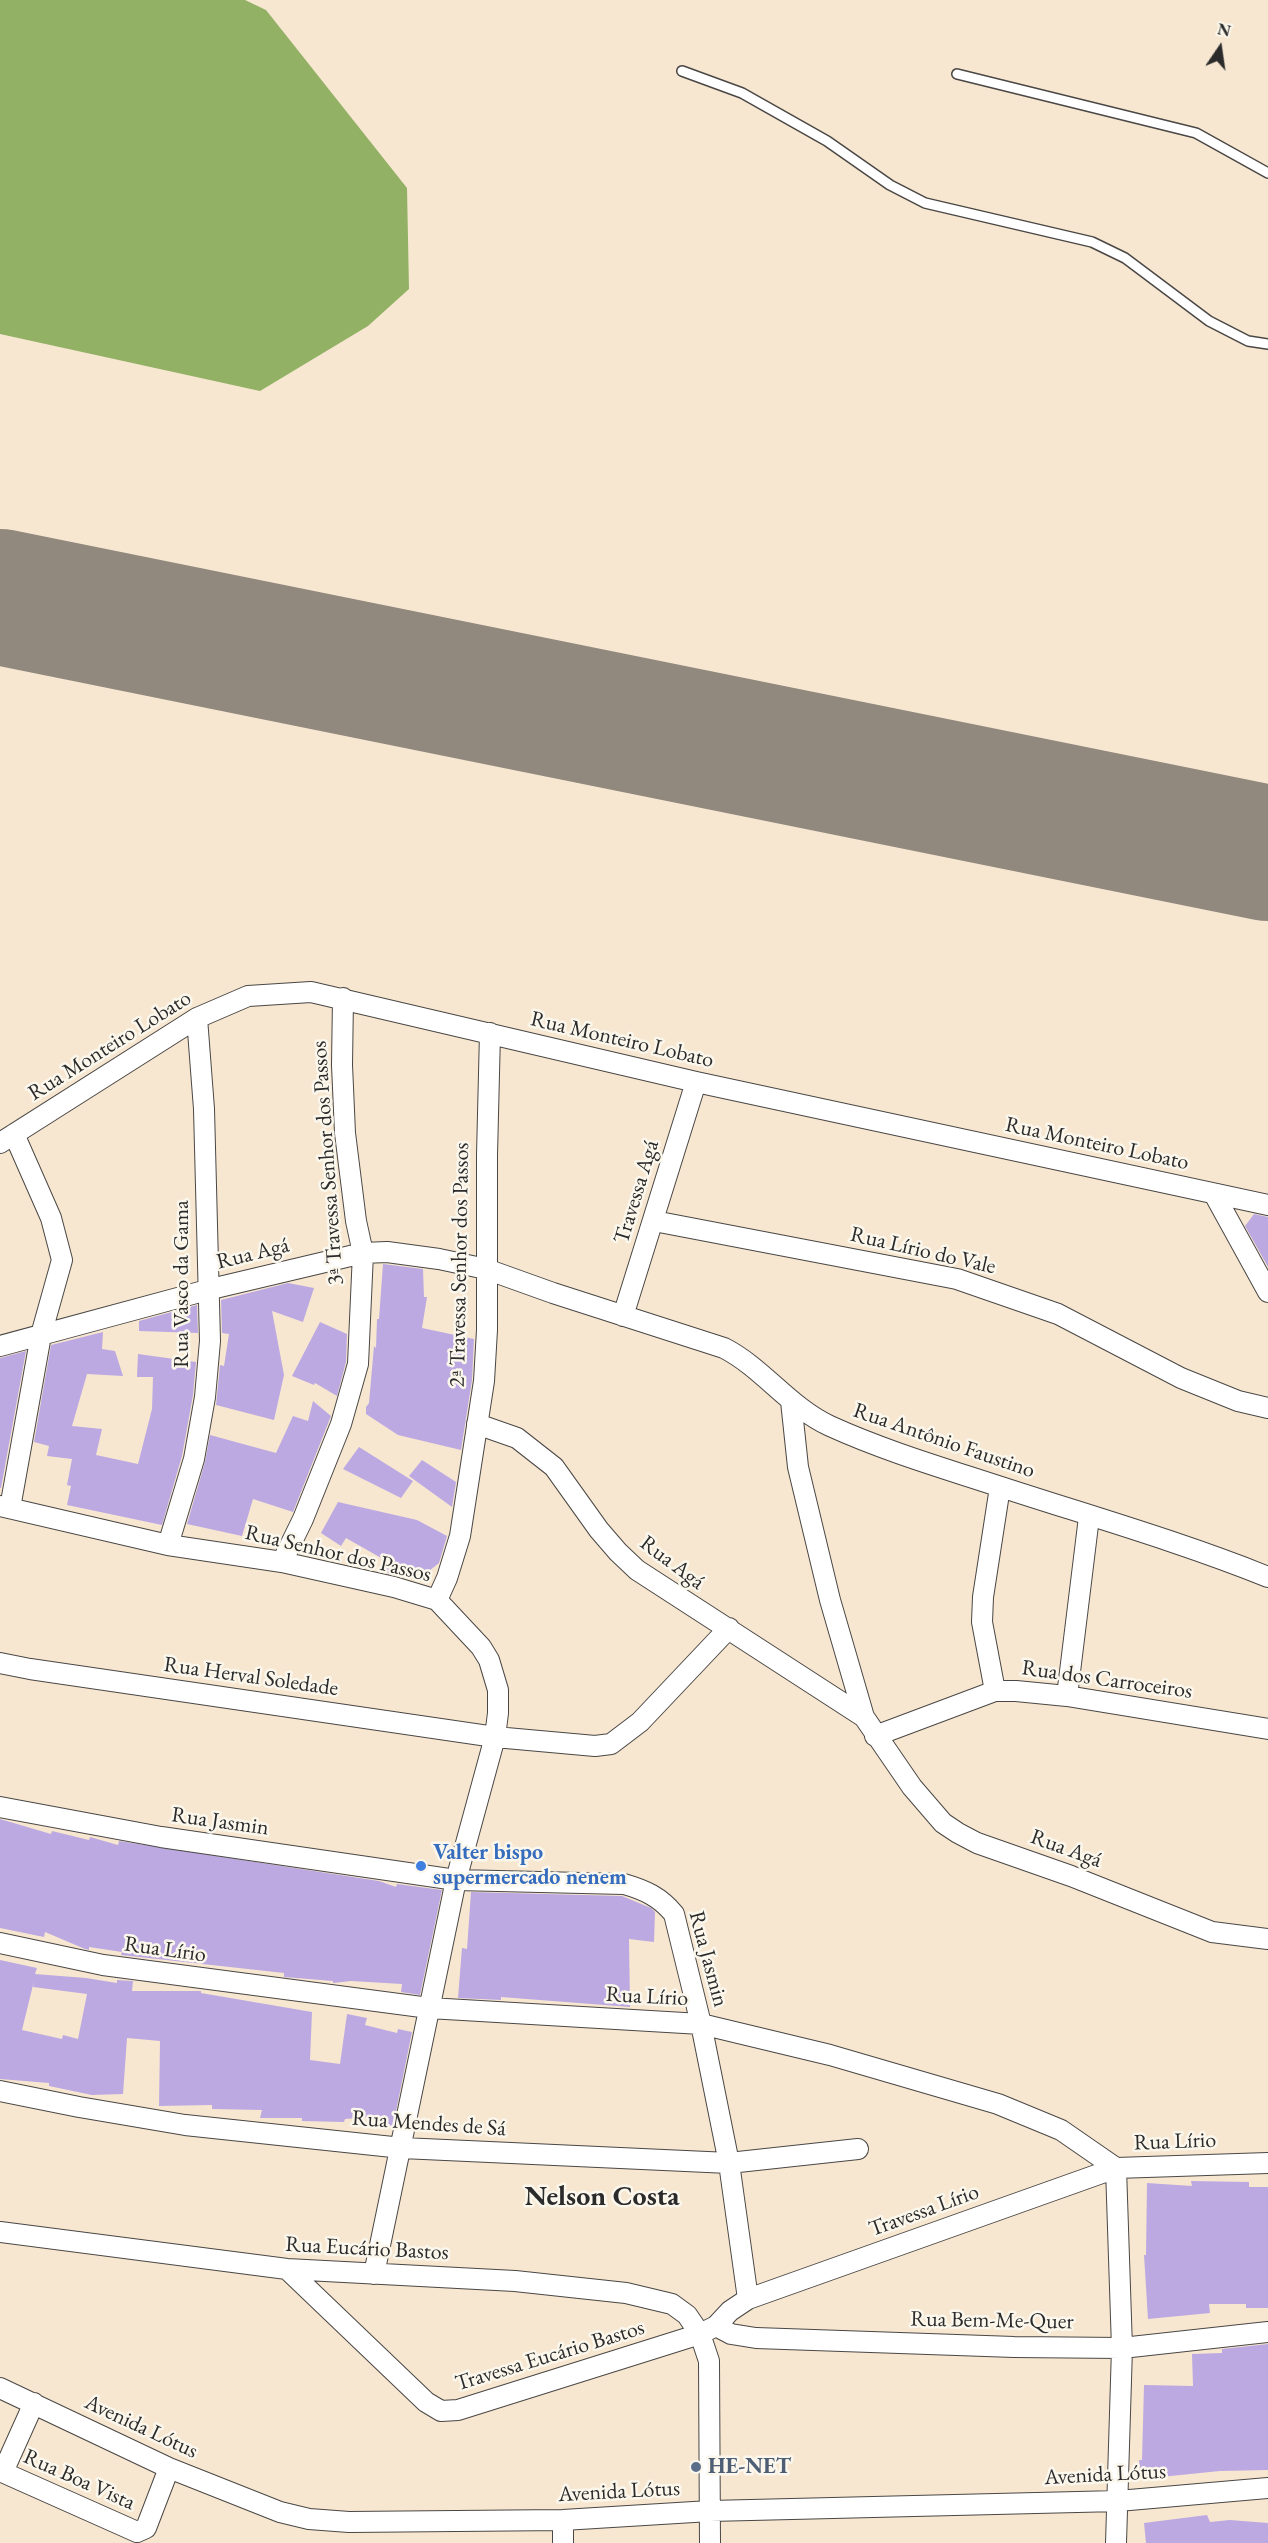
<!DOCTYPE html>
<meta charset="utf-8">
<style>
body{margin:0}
#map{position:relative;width:1268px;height:2543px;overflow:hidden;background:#f7e7d1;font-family:"EB Garamond",serif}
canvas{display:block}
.north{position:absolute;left:1190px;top:18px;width:60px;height:60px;-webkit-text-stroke:4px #fbf7ec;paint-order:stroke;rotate:13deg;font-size:16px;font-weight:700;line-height:24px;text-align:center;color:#2b2b2b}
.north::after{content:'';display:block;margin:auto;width:21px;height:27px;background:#2b2b2b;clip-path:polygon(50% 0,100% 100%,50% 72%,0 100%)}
</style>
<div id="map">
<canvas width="1268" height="2543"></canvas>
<div class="north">N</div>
</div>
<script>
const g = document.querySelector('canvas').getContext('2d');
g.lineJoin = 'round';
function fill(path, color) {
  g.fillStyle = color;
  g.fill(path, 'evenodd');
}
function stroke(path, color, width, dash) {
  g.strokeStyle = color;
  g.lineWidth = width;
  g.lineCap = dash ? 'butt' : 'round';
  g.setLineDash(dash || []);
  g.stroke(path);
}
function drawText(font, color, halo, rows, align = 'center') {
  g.font = font + ' "EB Garamond",serif';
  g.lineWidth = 5;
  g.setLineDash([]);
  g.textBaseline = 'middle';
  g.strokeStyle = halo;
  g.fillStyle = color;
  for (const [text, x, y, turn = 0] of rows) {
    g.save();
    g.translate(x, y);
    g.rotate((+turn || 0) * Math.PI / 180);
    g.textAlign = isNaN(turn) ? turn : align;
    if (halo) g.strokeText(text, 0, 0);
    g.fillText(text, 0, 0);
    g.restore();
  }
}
fill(new Path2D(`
 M0,0H245L266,10L407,188L409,289L368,326L260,391L0,334Z`), '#92b165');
stroke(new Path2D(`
 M0,597L1268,853`), '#91897e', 136);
fill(new Path2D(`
 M1254,1214L1268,1217V1267L1245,1226Z
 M383,1264L423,1269L424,1297H427L422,1328L474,1339L472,1380L461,1450L398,1435L366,1414V1407L369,1403L374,1346L376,1348L377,1319H379Z
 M288,1283L314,1288L303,1322L272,1311L284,1375L274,1420L216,1405L220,1365L224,1366L229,1334L222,1333L221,1300Z
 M197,1305L198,1333L139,1331V1321Z
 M320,1322L347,1334L346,1362L337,1396L315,1383L314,1385L292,1376Z
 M103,1332L102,1349L115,1351L123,1376L87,1374L72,1426L102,1429L96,1455L138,1464L152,1409L153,1377H137L138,1354L196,1362L193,1395L182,1456L162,1525L67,1505L71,1486L67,1485L72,1459L47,1456L49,1446L34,1442L51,1345Z
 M26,1351L1,1488H0V1358Z
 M313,1401L331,1416L293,1512L253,1499L242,1536L187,1524L205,1462L210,1435L276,1453L293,1416L308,1421Z
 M359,1447L413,1481L401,1498L343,1469Z
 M422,1460L456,1482L452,1507L409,1476Z
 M338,1502L417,1520L447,1536L439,1563L429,1571L406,1566L398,1576L384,1572L390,1563L346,1538L341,1546L321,1533Z
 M0,1819L51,1834L52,1831L89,1840L90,1837L118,1845L119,1841L379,1881L396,1887L397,1884L442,1890L420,1995L401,1992L402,1984L351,1981L333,1983V1981L284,1977V1973L121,1955L122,1952L89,1947V1950L85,1949L45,1932L44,1937L0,1928Z
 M471,1892L622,1896L651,1908L655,1912L654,1942L629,1939L630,2007L501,1997V2000L458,1998L462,1948L467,1949Z
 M0,1960L37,1968L35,1974L86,1978L117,1983V1980L133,1981L132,1991H201V1993L312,2012L310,2060L340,2064L347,2014L367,2018L365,2025L397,2033L398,2029L412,2032L393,2126L378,2125L380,2116L345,2119L344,2122L302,2121V2118H260L262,2110L212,2109V2105L159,2106L160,2041L127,2038L123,2094L92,2095L49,2086V2083L0,2079ZM34,1981L33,1987L87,1994L78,2039L63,2035L62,2039L22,2030Z
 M1191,2181L1249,2182V2187H1268V2308H1246V2304H1209L1210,2313L1148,2319L1144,2255H1146L1147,2183L1192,2186Z
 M1268,2344V2470L1220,2471L1141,2479L1139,2460H1142L1144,2385L1193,2386L1192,2354L1222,2353V2349Z
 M1207,2515L1210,2522L1230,2520L1268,2523V2543H1146L1144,2523Z`), '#bca9e2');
const service = new Path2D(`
 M682,71L742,93L827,141L890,185L925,203L1092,242L1125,258L1209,321L1248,341L1268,344
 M957,74L1196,133L1268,173`);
const minor = new Path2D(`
 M0,1143L197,1018L248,996L311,992L696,1082L1268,1205
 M1214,1194L1268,1292
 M654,1221L957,1279L1058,1314L1181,1378L1238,1401L1268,1408
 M623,1316L696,1082
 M0,1346L211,1289L363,1253L387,1252L439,1259L486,1269L553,1293L724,1348C763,1368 789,1407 830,1426C885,1451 943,1468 1001,1487C1090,1516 1181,1542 1268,1577
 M791,1401L798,1467L830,1600L864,1717
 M477,1424L517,1438L554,1467L599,1530L618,1552L637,1570L864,1717L912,1787L943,1823L958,1833L977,1843L1071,1876L1212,1932L1268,1939
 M0,1506L168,1545L282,1562L394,1587L437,1600L481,1647L489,1660L498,1690V1713L495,1737L456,1880L374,2274
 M10,1508L41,1335L62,1260L51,1218L14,1134
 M168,1545L194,1459L205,1397L210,1341L204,1109L197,1018
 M282,1562L303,1519L341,1424L358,1364L363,1253L356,1221L345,1133L342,1065L343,998
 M437,1600L447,1578L460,1536L484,1381L487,1330V1155L490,1033
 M0,1663L30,1669L495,1737L595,1746L611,1744L640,1722L729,1628
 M995,1691L982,1622L983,1597L1000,1487
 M1067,1696L1089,1517
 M875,1736L995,1691H1016L1067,1696L1268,1729
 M0,1807L161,1837L456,1880L624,1884C645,1890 660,1897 674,1914L701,2024L729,2163L748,2299L730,2311L716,2326
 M0,1943L103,1965L429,2008L701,2024L830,2055L998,2104L1061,2130L1116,2168L1268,2163
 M0,2091L79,2107L185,2125L402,2148L729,2163L858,2149
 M0,2232L287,2269L515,2281L626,2293L672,2304L687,2315L700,2334L716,2326
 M287,2269L426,2402L441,2411L458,2410L700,2334L709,2361L710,2543
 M748,2299L1116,2168L1122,2348L1116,2543
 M716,2326L731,2334L756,2338L1014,2347L1122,2348L1268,2332
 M0,2388L169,2468L280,2512L309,2519L349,2522L563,2520L710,2511L1118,2501L1268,2488
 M0,2471L137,2532L146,2528L169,2468
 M3,2472L34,2403
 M563,2543V2520`);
stroke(service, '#4a4744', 12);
stroke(minor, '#4a4744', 22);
stroke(service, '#fff', 9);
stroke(minor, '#fff', 20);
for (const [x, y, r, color] of [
 [421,1866,6,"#3f7fe0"],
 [696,2467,6,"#5c6f8a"]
]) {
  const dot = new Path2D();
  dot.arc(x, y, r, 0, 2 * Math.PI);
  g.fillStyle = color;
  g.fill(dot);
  stroke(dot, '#fbf7ec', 2);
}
drawText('22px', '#2b2b2b', '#fbf7ec', [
 ["Rua Monteiro Lobato",622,1040,13],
 ["Rua Monteiro Lobato",110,1046,-32],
 ["Rua Monteiro Lobato",1097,1144,12],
 ["3ª Travessa Senhor dos Passos",328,1163,-94],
 ["Travessa Agá",637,1192,-73],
 ["Rua Lírio do Vale",923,1251,13],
 ["Rua Agá",253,1254,-14],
 ["2ª Travessa Senhor dos Passos",460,1265,-89],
 ["Rua Vasco da Gama",182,1284,-90],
 ["Rua Antônio Faustino",944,1441,19],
 ["Rua Senhor dos Passos",338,1554,13],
 ["Rua Agá",672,1563,37],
 ["Rua Herval Soledade",251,1677,8],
 ["Rua dos Carroceiros",1107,1680,8],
 ["Rua Jasmin",220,1822,8],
 ["Rua Agá",1066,1849,20],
 ["Rua Lírio",165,1950,8],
 ["Rua Jasmin",708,1959,75],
 ["Rua Lírio",647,1997,3],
 ["Rua Mendes de Sá",429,2124,4],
 ["Rua Lírio",1175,2142,-2],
 ["Travessa Lírio",924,2211,-20],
 ["Rua Eucário Bastos",367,2249,3],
 ["Rua Bem-Me-Quer",992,2321,1],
 ["Travessa Eucário Bastos",550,2356,-17],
 ["Avenida Lótus",141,2427,25],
 ["Avenida Lótus",1105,2475,-3],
 ["Rua Boa Vista",79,2480,24],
 ["Avenida Lótus",619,2492,-3]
]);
drawText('bold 22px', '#366cbe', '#fbf7ec', [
 ["Valter bispo",433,1853],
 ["supermercado nenem",433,1878]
], 'left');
drawText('bold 22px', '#4e5e75', '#fbf7ec', [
 ["HE-NET",708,2467]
], 'left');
drawText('bold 28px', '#2b2b2b', '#fbf7ec', [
 ["Nelson Costa",602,2197]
]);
</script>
